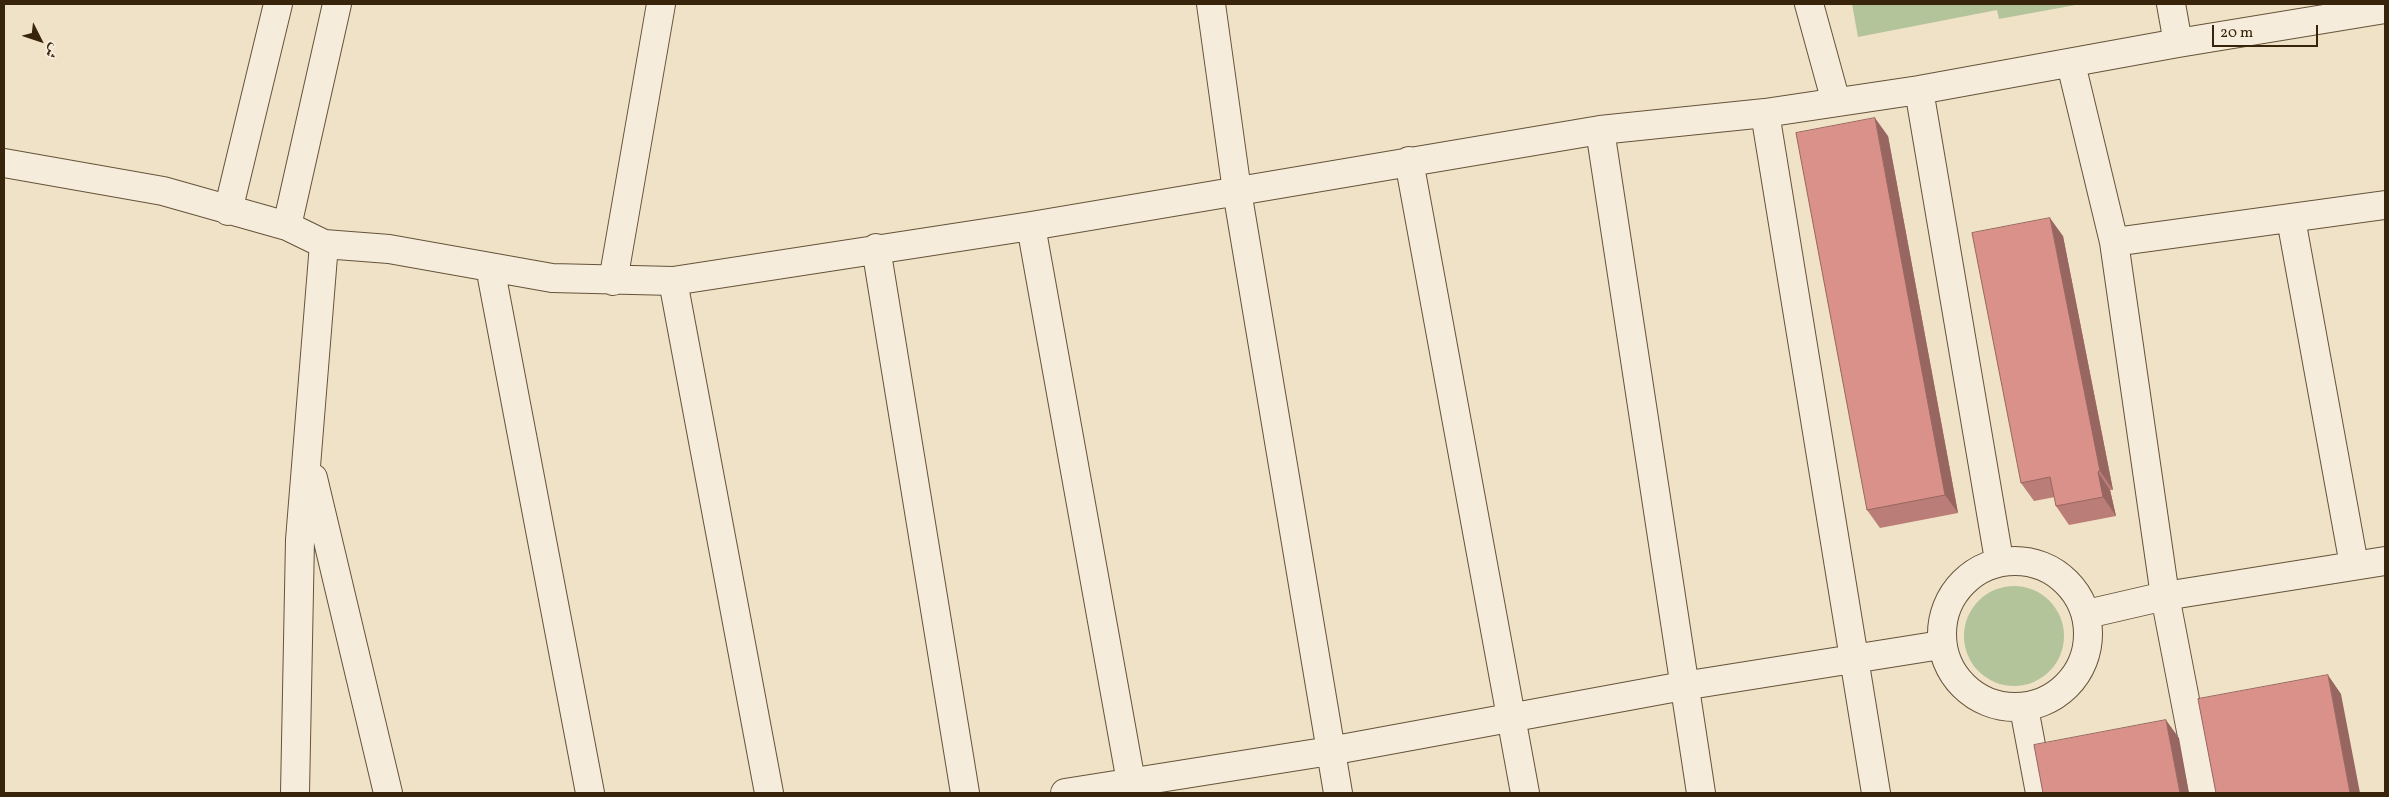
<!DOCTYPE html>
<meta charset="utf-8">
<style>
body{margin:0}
#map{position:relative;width:2389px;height:797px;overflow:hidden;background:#f0e2c7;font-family:Vollkorn,Amiri,serif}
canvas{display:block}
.frame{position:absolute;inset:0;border:5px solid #38230b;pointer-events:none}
.north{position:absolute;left:15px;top:15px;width:50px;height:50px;-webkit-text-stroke:4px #f5ecdb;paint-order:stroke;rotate:131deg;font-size:14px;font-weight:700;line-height:20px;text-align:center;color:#38230b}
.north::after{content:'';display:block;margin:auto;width:18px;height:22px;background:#38230b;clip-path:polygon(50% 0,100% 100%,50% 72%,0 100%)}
.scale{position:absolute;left:2212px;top:25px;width:106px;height:22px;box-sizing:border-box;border:2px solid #38230b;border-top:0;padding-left:6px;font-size:15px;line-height:18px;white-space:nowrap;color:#38230b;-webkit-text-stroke:4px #f5ecdb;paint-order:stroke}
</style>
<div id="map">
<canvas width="2389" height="797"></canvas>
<div class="frame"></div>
<div class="north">ش</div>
<div class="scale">20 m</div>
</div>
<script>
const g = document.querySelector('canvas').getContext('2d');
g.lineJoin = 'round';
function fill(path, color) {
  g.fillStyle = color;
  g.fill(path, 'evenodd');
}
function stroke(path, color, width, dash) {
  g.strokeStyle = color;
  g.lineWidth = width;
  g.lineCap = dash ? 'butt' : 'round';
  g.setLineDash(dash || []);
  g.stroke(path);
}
fill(new Path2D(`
 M1852,4H2081L1999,19L1997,10L1858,37Z
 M1964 636a50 50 0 1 1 100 0a50 50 0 1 1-100 0Z`), '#b4c49a');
const street = new Path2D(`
 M1211,4L1237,191L1338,793
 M1809,4L1836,102
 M2171,4L2178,43
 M2071,64L2114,242L2165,596L2203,793
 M1919,90L1999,560
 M1765,113L1876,793
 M1600,130L1701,793
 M1409,161L1525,793
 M4,163L163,191L287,226L324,244
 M228,211L278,4
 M2291,219L2354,565
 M287,226L337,4
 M1031,226L1133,793
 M2114,242L2385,205
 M876,248L965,793
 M490,267L590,793
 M613,281L661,4
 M673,281L769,793
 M313,478L388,793
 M1942 634a73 73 0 1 1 146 0a73 73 0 1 1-146 0Z
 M2087,614L2165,596L2385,561
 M2024,708L2040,793
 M295,793L300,540L324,244L389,249L552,278L673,281L1031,226L1600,130L1765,113L1919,90L2178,43L2385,9
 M1065,793L1330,751L1683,686L1941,645`);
stroke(street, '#66533a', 30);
stroke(street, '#f5ecdb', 28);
fill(new Path2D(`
 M1888,136L1958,513L1880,528L1867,510Z
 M2063,236L2113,490H2110L2116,516L2069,525L2056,506L2055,497L2034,501L2021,483Z`), '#bb7d77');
fill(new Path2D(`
 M1875,118L1888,136L1958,513L1945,495Z
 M2050,218L2063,236L2113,490L2100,471Z
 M2098,472L2110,490L2116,516L2103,497Z
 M2328,675L2341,694L2360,793H2350Z
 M2166,720L2179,738L2189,793H2180Z`), '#986661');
const building = new Path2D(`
 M1875,118L1945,495L1867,510L1796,133Z
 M2050,218L2100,471L2098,472L2103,497L2056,506L2050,477L2021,483L1972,233Z
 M2328,675L2350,793H2216L2198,699Z
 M2166,720L2180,793H2043L2034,745Z`);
fill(building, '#d9918a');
stroke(building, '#986661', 1);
</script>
